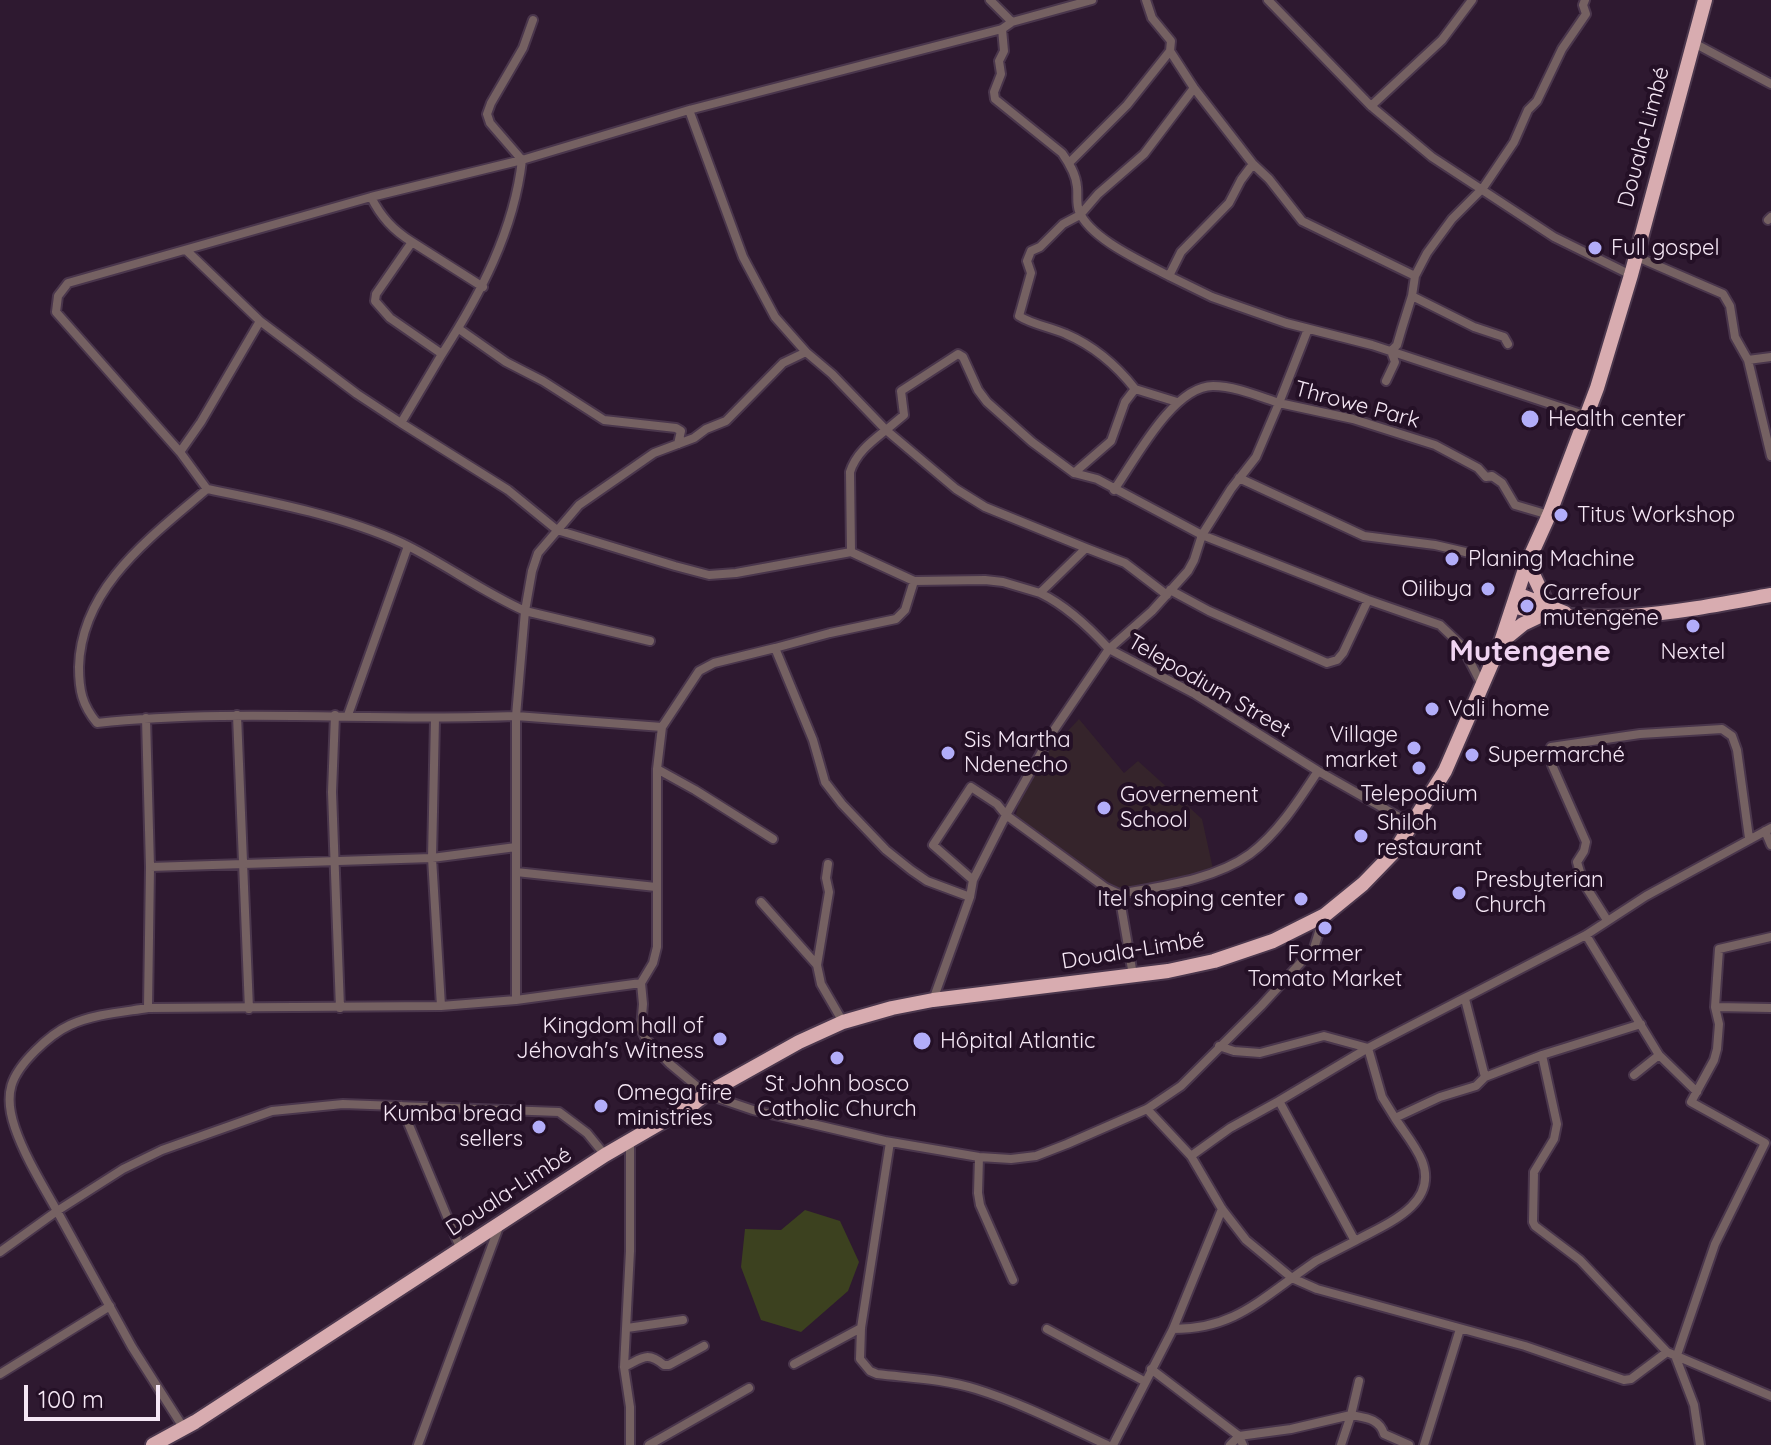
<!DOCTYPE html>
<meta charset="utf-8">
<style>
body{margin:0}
#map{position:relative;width:1771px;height:1445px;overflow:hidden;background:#2e1930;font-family:Quicksand,sans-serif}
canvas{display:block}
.scale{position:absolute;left:24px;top:1385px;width:136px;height:36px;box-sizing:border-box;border:4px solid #f5e7f5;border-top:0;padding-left:10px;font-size:24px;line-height:28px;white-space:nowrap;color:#f5e7f5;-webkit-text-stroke:6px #241026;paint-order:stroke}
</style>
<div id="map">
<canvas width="1771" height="1445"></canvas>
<div class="scale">100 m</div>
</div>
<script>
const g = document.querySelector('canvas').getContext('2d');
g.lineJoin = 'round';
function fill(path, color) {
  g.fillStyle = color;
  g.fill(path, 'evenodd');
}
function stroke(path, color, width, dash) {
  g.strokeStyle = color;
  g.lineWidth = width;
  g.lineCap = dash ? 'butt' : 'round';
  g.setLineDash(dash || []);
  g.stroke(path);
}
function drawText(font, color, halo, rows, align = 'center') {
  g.font = font + ' Quicksand,sans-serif';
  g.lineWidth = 8;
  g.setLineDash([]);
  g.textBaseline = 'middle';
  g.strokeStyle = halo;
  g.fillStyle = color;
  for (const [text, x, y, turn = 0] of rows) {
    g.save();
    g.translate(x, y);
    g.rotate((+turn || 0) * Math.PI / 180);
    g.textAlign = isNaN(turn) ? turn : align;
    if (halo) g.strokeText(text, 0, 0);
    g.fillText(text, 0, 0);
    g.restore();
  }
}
fill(new Path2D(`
 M1079,719L1124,773L1138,761L1202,819L1213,869L1167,885L1120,895L1015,818L1020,798L1049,751Z`), '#35242b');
fill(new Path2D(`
 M805,1210L840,1221L859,1262L848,1291L801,1332L761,1320L741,1267L745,1229L781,1230Z`), '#3c411f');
const minor = new Path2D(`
 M990,0L1012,22
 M1146,0L1152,18L1171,41L1170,51L1194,88L1253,164L1241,180L1229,203L1181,252L1169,276L1212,297L1286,323L1372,345L1584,415
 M1268,0L1371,106L1432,157L1554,237L1631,275
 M1002,29L1004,51L999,61L1001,74L994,92L995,99L1062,153C1069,163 1076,174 1077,187C1078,195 1076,203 1079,211C1090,239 1143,262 1169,276
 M1692,42L1771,84
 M1371,106L1442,40L1472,0
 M689,110L743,257L775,317L806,352
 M1069,163L1127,105L1170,51
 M1253,164L1269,179L1302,221L1415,276
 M1768,220L1771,217
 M412,242L483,287
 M186,250L260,321
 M1635,256L1723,294L1730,306L1735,337L1748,360L1771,456
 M1412,296L1474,327L1504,337L1508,344
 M459,329L506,362L543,381L604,420L676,428L681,431L678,444
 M442,354C480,295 514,231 522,160L490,123L487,114L491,103L523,48L533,20
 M1748,360L1771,357
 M1386,381L1395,362L1391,351L1397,345L1402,328L1412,296L1415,276L1427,253L1452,219L1483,188L1514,142L1528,110L1537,101L1562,49L1586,14L1583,5L1585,0
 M1135,389L1177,402
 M401,423L508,490L557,530L675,566L709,575L736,573L851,552
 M180,452L201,422L260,321L357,394L401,423L442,354L390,318L375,301L376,294L412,242C393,230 381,217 371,197
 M1074,473L1111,441L1125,402L1135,389C1117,366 1094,346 1066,334C1051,327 1033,325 1019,316L1031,273L1027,261L1031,251L1040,247L1063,224L1080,215L1098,194L1144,154L1194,88
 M1239,478L1364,536L1435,545L1526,566
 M207,489C151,537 81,587 79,667C79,690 82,705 97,723C237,708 376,722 516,716L525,611L650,641
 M1114,490C1135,460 1173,386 1213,386C1235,386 1258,396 1279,403L1308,329
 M1086,548L1125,563L1167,595
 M914,581L851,552L850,472C856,453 871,442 886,430L832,374L806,352L783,363L726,421L706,429L694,438L654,453L579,505L538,553L532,571L525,611C482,592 444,563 402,543C343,516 271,502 207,489L180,452L56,312L58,296L68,283L371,197L522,160L689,110L1002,29L1012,22L1092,0
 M1170,590L1209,611L1327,663L1337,660L1343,653L1368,600
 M237,715L249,1009
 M335,715L332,792L340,1008
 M348,715L408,546
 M146,718L150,867L148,1008
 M435,719L432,858L441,1006
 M657,769V947L653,963L641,983L643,1004L641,1029L646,1039L670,1064L706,1094L753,1110L885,1141L979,1157L1011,1159L1036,1156L1067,1144L1147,1109L1181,1086L1261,1006L1314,948L1324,916
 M1413,825L1318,771L1195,694L1109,649L1152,611L1188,571L1194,560L1202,535L1368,600L1440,625L1462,646L1481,683
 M1765,831L1771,845
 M773,839L695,790L657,769L662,727L699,671L714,663L775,648
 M150,867L432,858L516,847
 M516,872L656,887
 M1119,894C1162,886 1214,880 1250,854C1278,833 1299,800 1318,771
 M970,897L927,881L911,870L886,850L842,804L825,782L813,740L775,648L830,633L896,619L905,610L914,581L985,580L1003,582L1040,593
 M761,902L817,965L821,984L843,1022
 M1607,920L1583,882L1577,862L1584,851L1586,842L1552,765L1551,747L1640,734L1722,729L1732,736L1737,750L1749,838
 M1586,935L1659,1055L1634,1075
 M817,965L829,892L826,878L828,864
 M1133,975L1119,894L1106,888L1006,815L1054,730L1109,649C1089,627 1067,606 1040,593L1086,548L985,507L956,489L886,430L904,415L901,391L958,354L963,357L978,390L987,402L1032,442L1074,473L1097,479L1202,535L1231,489L1256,457L1279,403L1353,419L1435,445L1478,468L1486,477L1492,476L1502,483L1515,505L1549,515
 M641,983L516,1000V716L662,727
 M516,1000L441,1006L148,1008C123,1012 94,1014 70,1025C57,1031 45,1041 35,1051C11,1075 3,1093 15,1128C25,1157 42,1184 57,1211L123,1169L162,1150L272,1111L343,1104L559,1112L587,1133L605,1155
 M933,1000L970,897L973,880L1006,815L997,804L971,787L933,845L973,880
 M1715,1007L1771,1008
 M1641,1024L1542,1055L1557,1124L1554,1139L1534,1172L1533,1222L1535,1226L1580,1260L1667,1352L1771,1396
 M1219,1046L1234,1051L1260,1053L1324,1036L1368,1048L1586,935L1646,896L1771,828
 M1659,1055L1697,1092
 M1485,1077L1542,1055
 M401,1106L461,1250
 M1147,1109L1191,1156L1222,1209L1246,1240L1292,1278C1251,1308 1226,1329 1173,1329
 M890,1142L861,1328L860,1359L870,1371L877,1374C910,1378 944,1379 976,1389C1021,1403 1064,1425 1107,1445
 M630,1143V1251L624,1367L630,1407V1445
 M1191,1156L1230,1128L1279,1101
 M979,1157L978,1193L980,1205L1013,1280
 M1355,1241C1384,1225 1439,1205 1422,1161C1416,1146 1404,1132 1395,1118
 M0,1252L57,1211L132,1347L183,1427
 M1292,1278L1316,1261L1355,1241L1279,1101L1368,1048L1382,1097L1395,1118L1440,1097L1476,1086L1485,1077L1465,999
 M1292,1278L1317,1289L1525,1346L1624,1380L1631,1379L1667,1352
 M627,1328L683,1320
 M1047,1329L1144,1381
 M794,1364L861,1328
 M624,1367C643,1358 647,1351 664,1365H669L704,1346
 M1151,1369L1239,1436L1230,1445
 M0,1374L110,1306
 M418,1445L500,1224
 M649,1445L749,1388
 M1113,1445L1173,1329L1222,1209
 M1243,1445L1239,1436L1291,1429L1351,1415L1359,1381
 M1341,1445L1351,1415C1365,1418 1379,1418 1384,1434L1409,1445
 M1424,1445L1460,1329
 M1700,1445L1694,1405L1676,1358L1715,1244L1765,1143L1691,1102L1714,1060L1717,1049L1719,1024L1715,1007L1719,949L1771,937`);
const trunk = new Path2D(`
 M1531,560L1532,572L1547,604
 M1517,594L1565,613
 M1513,606C1597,630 1687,610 1771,595
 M1501,642L1523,624L1544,614
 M153,1445L195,1422L605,1155L693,1104L706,1094L799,1042L843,1022L892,1008L933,1000L1168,971L1214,961L1273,941L1325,915L1363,884L1395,851L1445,771L1501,642L1526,566L1549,515L1597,388L1631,275L1705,0`);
stroke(minor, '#4a364c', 12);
stroke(trunk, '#4a364c', 18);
stroke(minor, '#756162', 8);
stroke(trunk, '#d8acb0', 14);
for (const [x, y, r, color] of [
 [1595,248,8,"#b2adf9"],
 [1530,419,10,"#b2adf9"],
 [1561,515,8,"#b2adf9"],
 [1452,559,8,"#b2adf9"],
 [1488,589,8,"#b2adf9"],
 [1527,606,8,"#b2adf9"],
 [1693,626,8,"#b2adf9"],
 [1432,709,8,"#b2adf9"],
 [1414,748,8,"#b2adf9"],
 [948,753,8,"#b2adf9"],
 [1472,755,8,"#b2adf9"],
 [1419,768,8,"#b2adf9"],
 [1104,808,8,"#b2adf9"],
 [1361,836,8,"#b2adf9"],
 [1459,893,8,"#b2adf9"],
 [1301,899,8,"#b2adf9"],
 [1325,928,8,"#b2adf9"],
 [720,1039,8,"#b2adf9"],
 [922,1041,10,"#b2adf9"],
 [837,1058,8,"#b2adf9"],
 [601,1106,8,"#b2adf9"],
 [539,1127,8,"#b2adf9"]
]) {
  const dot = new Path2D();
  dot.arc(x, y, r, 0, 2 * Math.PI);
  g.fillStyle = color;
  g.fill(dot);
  stroke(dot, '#241026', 3);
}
drawText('22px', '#f5e7f5', '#241026', [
 ["Douala-Limbé",1644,137,-75],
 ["Throwe Park",1357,405,15],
 ["Telepodium Street",1209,686,30],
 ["Douala-Limbé",1133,951,-9],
 ["Douala-Limbé",509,1192,-33]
]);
drawText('22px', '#f5e7f5', '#241026', [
 ["Full gospel",1611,248],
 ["Health center",1548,419],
 ["Titus Workshop",1577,515],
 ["Planing Machine",1468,559],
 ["Oilibya",1472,589,"right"],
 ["Carrefour",1543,593],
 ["mutengene",1543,618],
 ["Nextel",1693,652,"center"],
 ["Vali home",1448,709],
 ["Village",1398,735,"right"],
 ["market",1398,760,"right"],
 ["Sis Martha",964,740],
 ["Ndenecho",964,765],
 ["Supermarché",1488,755],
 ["Telepodium",1419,794,"center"],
 ["Governement",1120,795],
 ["School",1120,820],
 ["Shiloh",1377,823],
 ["restaurant",1377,848],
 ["Presbyterian",1475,880],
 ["Church",1475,905],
 ["Itel shoping center",1285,899,"right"],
 ["Former",1325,954,"center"],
 ["Tomato Market",1325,979,"center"],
 ["Kingdom hall of",704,1026,"right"],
 ["Jéhovah's Witness",704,1051,"right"],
 ["Hôpital Atlantic",940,1041],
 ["St John bosco",837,1084,"center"],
 ["Catholic Church",837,1109,"center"],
 ["Omega fire",617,1093],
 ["ministries",617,1118],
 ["Kumba bread",523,1114,"right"],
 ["sellers",523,1139,"right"]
], 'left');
drawText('bold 30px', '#f0d4f2', '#241026', [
 ["Mutengene",1530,652]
]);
</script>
